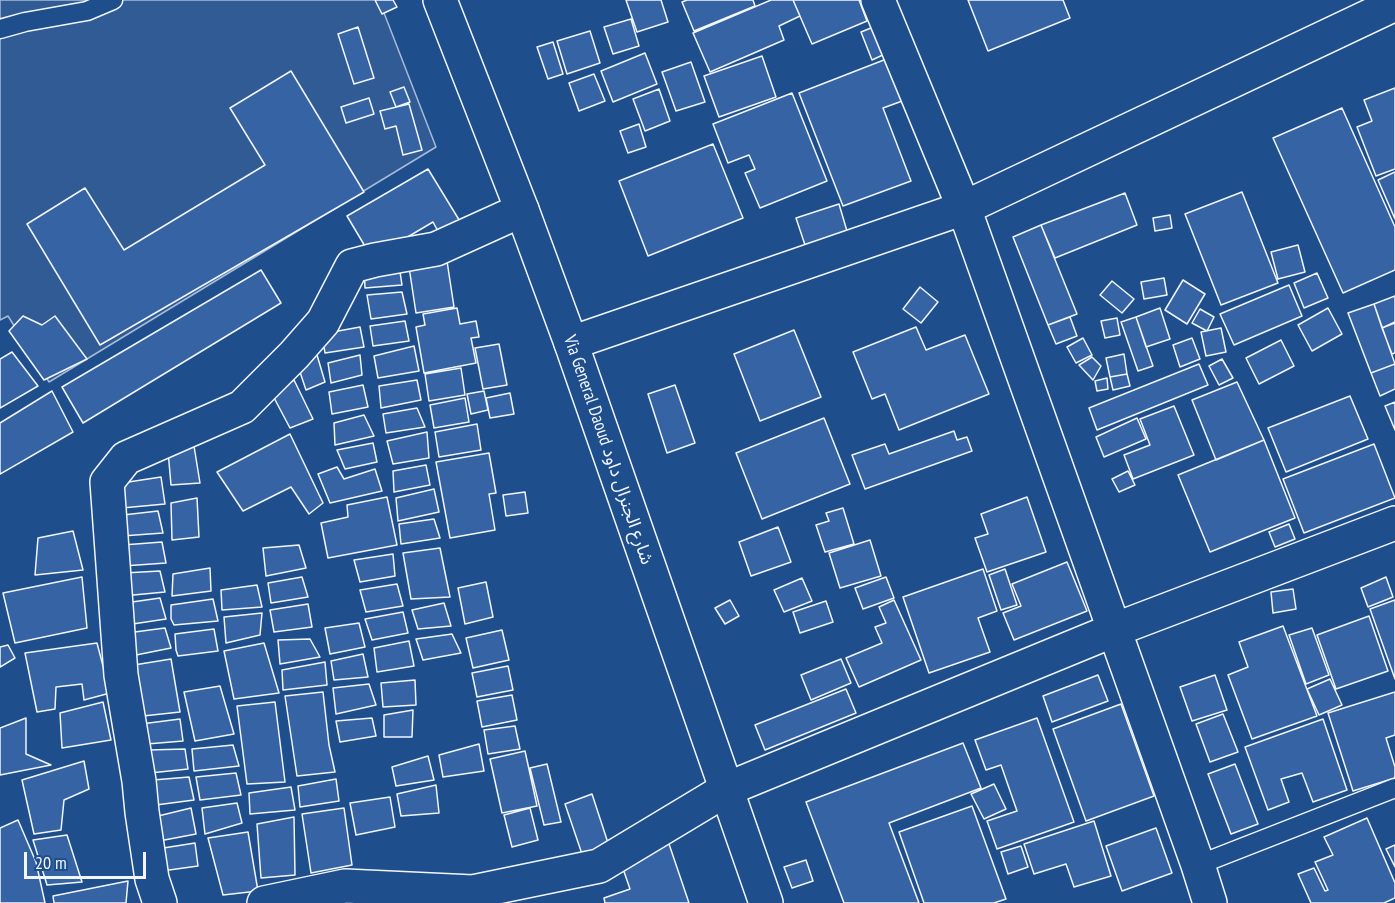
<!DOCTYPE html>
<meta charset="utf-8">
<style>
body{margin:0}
#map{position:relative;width:1395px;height:903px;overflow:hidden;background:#1f4e8c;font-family:"PT Sans Narrow",sans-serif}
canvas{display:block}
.scale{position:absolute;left:24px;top:852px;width:122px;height:27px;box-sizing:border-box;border:3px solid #f2f6ff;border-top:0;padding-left:8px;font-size:18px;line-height:21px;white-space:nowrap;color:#f2f6ff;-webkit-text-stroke:4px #1f4e8c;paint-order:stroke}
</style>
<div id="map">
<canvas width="1395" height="903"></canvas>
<div class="scale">20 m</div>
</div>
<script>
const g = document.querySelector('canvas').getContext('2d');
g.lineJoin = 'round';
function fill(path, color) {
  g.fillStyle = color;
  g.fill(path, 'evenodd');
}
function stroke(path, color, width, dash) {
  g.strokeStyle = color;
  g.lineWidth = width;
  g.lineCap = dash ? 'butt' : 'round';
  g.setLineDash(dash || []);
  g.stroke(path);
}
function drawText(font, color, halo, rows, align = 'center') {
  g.font = font + ' "PT Sans Narrow","Noto Sans Arabic",sans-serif';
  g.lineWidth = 4.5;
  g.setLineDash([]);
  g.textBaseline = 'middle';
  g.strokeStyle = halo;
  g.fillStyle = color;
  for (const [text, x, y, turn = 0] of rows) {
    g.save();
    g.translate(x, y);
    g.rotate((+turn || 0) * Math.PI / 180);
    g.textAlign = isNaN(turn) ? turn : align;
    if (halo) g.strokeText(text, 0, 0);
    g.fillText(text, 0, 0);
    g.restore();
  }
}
const built = new Path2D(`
 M0,0H379L436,147L49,382L8,316L0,320Z`);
fill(built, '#305b95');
stroke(built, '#a8bbd7', 1.5);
const building = new Path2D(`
 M375,0H393L397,7L382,14Z
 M626,0H661L668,22L637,32Z
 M687,0H753L755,6L694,31L682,2Z
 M771,0H793L800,16L779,26L784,40L710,72L693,33Z
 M793,0H859L867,21L812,44Z
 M968,0H1063L1070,18L988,51Z
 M631,19L639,46L613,54L604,27Z
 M876,26L887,53L872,60L861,32Z
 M358,27L374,78L354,84L338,34Z
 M590,31L600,63L567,74L557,41Z
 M553,42L563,74L548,79L537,47Z
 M645,53L657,84L613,102L601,71Z
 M762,56L776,97L719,117L704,76Z
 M889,58L905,100L883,108L911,181L843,206L799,93Z
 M691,62L705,102L676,111L662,72Z
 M291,71L364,192L100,345L27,224L85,188L124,250L265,165L230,108Z
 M594,74L605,101L579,111L569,83Z
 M404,87L410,102L396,107L390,92Z
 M1395,88V169L1376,176L1357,127L1372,121L1364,100Z
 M659,89L670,121L645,131L633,99Z
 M792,93L827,181L760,208L745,173L755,169L749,155L728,163L713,124Z
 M369,98L374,114L346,123L341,107Z
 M409,104L422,150L403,155L396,126L385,129L380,111Z
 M1342,108L1395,227V270L1343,293L1273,138Z
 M639,124L646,147L628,153L620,131Z
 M713,144L743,218L648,256L619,181Z
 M428,169L461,223L440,235L433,222L372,258L347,216Z
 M1395,172V219L1378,180Z
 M1242,192L1278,283L1221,305L1185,214Z
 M1125,193L1137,225L1055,258L1041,225Z
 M839,204L847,231L805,245L796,218Z
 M1170,215L1172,228L1155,231L1153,218Z
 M1041,225L1077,314L1048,325L1013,237Z
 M1298,245L1305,272L1278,279L1271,252Z
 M398,259L402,285L365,288L364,265Z
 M447,261L454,307L416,313L409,267Z
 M261,270L281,303L83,423L62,387Z
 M1317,273L1328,298L1304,308L1294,283Z
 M1164,278L1167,295L1144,299L1141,282Z
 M1183,280L1205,294L1187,324L1165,310Z
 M1112,281L1134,299L1122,313L1100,295Z
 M1289,285L1302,316L1234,345L1220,314Z
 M920,287L938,302L921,323L903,309Z
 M402,292L407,314L371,319L367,295Z
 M1395,296V322L1382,328L1374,304Z
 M1374,304L1395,364L1371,373L1348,313Z
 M457,308L460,324L476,321L479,337L471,338L476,363L424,373L416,327L425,325L423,314Z
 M1160,308L1170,339L1146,347L1136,317Z
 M1328,308L1342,334L1312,351L1298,325Z
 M1200,309L1214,317L1207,331L1192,323Z
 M23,316L42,325L55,316L87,359L44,380L9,331Z
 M1070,317L1077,336L1056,344L1048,325Z
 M1136,317L1153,366L1138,371L1121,322Z
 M1117,318L1120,335L1105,338L1101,321Z
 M405,321L409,341L373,346L370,326Z
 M1395,323V353L1392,354L1382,328Z
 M360,327L364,347L325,353L322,334Z
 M916,327L926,350L965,335L989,394L899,430L885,394L872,399L853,352Z
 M1221,328L1226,352L1206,356L1201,332Z
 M794,330L821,397L760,421L734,354Z
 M1083,338L1092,355L1076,363L1067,347Z
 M1192,338L1200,359L1180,367L1173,345Z
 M1281,340L1294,366L1259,384L1246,358Z
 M499,344L507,385L483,389L475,348Z
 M414,346L419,371L378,378L374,356Z
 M12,352L38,386L0,408V359Z
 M1124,354L1127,374L1110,377L1106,358Z
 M317,355L325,382L306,390L297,363Z
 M360,355L362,375L331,383L328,363Z
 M1092,357L1101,366L1093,380L1079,365Z
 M1222,359L1233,378L1219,385L1209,366Z
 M1199,364L1208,385L1097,430L1089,408Z
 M1395,364V389L1380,396L1371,373Z
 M461,368L465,395L429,401L425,374Z
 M1127,374L1130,386L1113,390L1110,377Z
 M1107,378L1108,389L1097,391L1095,381Z
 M294,380L313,419L290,428L272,394Z
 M417,380L421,400L381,408L379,386Z
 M1237,382L1264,440L1216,460L1192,400Z
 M363,385L368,407L332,414L329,392Z
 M675,385L695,443L667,453L648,394Z
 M52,391L73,432L0,474V423Z
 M484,391L488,410L471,414L467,394Z
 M510,393L514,414L490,418L486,398Z
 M1350,396L1368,439L1286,472L1268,428Z
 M465,398L469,422L434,428L430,405Z
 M1395,402V430L1385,406Z
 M1174,406L1194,455L1133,479L1124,455L1150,445L1140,419Z
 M417,408L425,427L386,433L383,414Z
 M364,415L374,436L335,445L334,423Z
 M824,418L850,484L762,519L736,453Z
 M1137,418L1146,439L1104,457L1096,437Z
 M477,424L481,450L439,457L435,432Z
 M954,431L957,440L967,437L972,451L865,489L852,455L885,444L889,454Z
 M427,432L429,458L393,464L387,441Z
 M290,434L323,503L309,514L291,487L243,511L217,472Z
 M1264,440L1295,518L1210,552L1178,475Z
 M373,443L377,462L345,469L337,450Z
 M1374,444L1395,498L1304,533L1283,479Z
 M194,446L200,483L171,485L168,451Z
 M489,453L496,493L489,494L495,530L450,538L436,462Z
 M426,465L430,485L394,492L393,471Z
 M337,467L344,479L375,469L382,491L330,503L318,474Z
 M1128,471L1135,485L1119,492L1112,479Z
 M161,477L165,504L122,508V483Z
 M434,489L439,512L398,521L396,498Z
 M525,492L528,513L506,516L503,495Z
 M387,497L397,545L328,558L321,523L348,517L347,505Z
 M1027,497L1046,552L987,572L975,538L988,534L981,514Z
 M197,498L199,537L172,540L171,503Z
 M843,508L854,544L825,552L816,525L829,521L826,513Z
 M158,511L163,533L122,536L123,515Z
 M434,519L440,538L401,544L399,524Z
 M1289,524L1295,539L1275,547L1269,532Z
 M778,527L791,562L751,576L739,542Z
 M73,531L83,570L35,575L38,538Z
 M870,540L881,576L840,588L829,553Z
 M162,542L166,563L123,566V545Z
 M299,545L306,568L266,576L263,548Z
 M440,548L450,597L411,599L403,553Z
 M393,554L395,576L360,582L354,560Z
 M1067,562L1087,611L1014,640L1003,613L1021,606L1012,584Z
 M210,568L211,591L172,596L173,574Z
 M983,569L997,611L978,618L990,652L929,673L903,597Z
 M1005,569L1017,605L1001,610L989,575Z
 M160,571L165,592L123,596L124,573Z
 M82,577L87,628L15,643L3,593Z
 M302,577L308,597L271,603L268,583Z
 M886,577L894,598L863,609L855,588Z
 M1386,577L1393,597L1368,607L1361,588Z
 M802,578L812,601L784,612L774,590Z
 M486,582L493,617L465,624L458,588Z
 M397,584L403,606L366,612L360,590Z
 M257,585L262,607L222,610L221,590Z
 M1293,589L1296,609L1273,613L1271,592Z
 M160,598L166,619L126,625L125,603Z
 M213,599L218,621L174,625L171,619V605Z
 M730,600L739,616L725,624L715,608Z
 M894,600L921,660L859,687L846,658L882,643L875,627L886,623L879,607Z
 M1395,600V679L1370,609Z
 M826,601L833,622L800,633L793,612Z
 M444,603L451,626L418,629L412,610Z
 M308,604L312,627L274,632L270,610Z
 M403,612L408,633L372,640L365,619Z
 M262,613L260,635L226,643L224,617Z
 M1369,616L1388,671L1336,689L1317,635Z
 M359,623L365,647L330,654L325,628Z
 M1283,626L1317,716L1252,739L1228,675L1248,667L1239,642Z
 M165,628L171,648L131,656L127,633Z
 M1312,628L1329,675L1306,684L1289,635Z
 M214,629L218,651L178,656L176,650L175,634Z
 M502,630L509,660L473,668L466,638Z
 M452,634L461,653L423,660L416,639Z
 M310,639L320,657L280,664L278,640Z
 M409,641L414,666L377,672L374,648Z
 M97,643L110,693L84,700L82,684L56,687L55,709L37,712L25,653Z
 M264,643L279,693L234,699L224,651Z
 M8,645L15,658L0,667V647Z
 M363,654L368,677L334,680L331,661Z
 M171,659L180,712L143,716L134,665Z
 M841,659L851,683L811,700L801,675Z
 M325,662L327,685L283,690L282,670Z
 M508,666L513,690L477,697L472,673Z
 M1098,675L1108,701L1052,722L1043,696Z
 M1215,675L1227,710L1192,721L1180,687Z
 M1330,679L1342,705L1319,715L1307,689Z
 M415,680L416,705L383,707L381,683Z
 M369,684L376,705L336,714L333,688Z
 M220,686L234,734L195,741L184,692Z
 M846,689L856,713L765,750L755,725Z
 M323,692L329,745L335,772L297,776L285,696Z
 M1395,692V735L1386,738L1395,767V778L1353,791L1328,713Z
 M512,695L517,720L482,727L477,701Z
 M103,702L111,740L62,748L60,713Z
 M275,702L285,782L247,784L237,706Z
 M1121,704L1154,796L1086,821L1053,729Z
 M413,710L412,737H384V715Z
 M1223,714L1238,752L1210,762L1196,724Z
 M26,718V754L51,765L0,775V728Z
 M372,718L376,736L340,742L336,721Z
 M1037,718L1074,822L997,849L987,821L1017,811L1001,765L986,770L975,740Z
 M180,719L183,741L147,744L141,724Z
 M1323,719L1347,790L1313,802L1302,773L1281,779L1289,802L1268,810L1245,747Z
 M515,726L520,749L488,754L484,730Z
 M963,743L981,788L889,823L919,903H844L806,802Z
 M479,744L484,771L443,777L439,755Z
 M233,745L239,766L194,771L192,749Z
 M185,749L188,769L150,773L149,750Z
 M525,751L537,806L502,813L490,759Z
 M428,756L434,780L396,786L392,767Z
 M84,761L89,789L64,800L61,830L34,834L22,780Z
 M547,764L561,822L544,825L530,768Z
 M1235,764L1258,824L1231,834L1208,774Z
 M236,773L241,795L200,800L196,777Z
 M189,777L194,800L156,805L153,780Z
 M336,779L339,801L300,807L298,786Z
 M994,784L1006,809L984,819L971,794Z
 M436,785L439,813L401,816L397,794Z
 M291,787L295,810L250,814L249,793Z
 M592,794L609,846L582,854L565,804Z
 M390,797L395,827L356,835L350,803Z
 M237,803L242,823L205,834L202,808Z
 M972,806L1006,899L994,903H924L899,832Z
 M191,808L196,834L159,841L154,817Z
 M344,808L352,865L311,873L302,814Z
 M530,808L538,840L512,847L504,815Z
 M294,817L295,875L261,878L257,824Z
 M1367,818L1395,883V898L1384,903H1311L1298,874L1314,868L1325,891L1328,890L1315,862L1333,855L1324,837Z
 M18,820L36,862L45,903H0V828Z
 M1094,821L1111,876L1074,887L1066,864L1034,874L1024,844Z
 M1156,828L1172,873L1122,891L1106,846Z
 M248,832L258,891L223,895L208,838Z
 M67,835L82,882L47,885L33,840Z
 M668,841L689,903H605L604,898L630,889L619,857Z
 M195,843L198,866L162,871L157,849Z
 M1395,845V867L1386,849Z
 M1021,846L1028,867L1008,874L1001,852Z
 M806,860L813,881L792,888L784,867Z
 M128,881L126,903H54L53,896Z`);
fill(building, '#3563a3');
stroke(building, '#f2f6ff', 1.5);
const lane = new Path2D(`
 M0,29L25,22L87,11L113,0
 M1198,865L1395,788`);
const street = new Path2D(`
 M878,0L964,208L1198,865L1210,903
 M571,343L964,208L1395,4
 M160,903L152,879L142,812L139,781L121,675L107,482L126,458L242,407L294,355L323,322L352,266L375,260L436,249L522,210
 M264,903L345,886L473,892L599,866L727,789L1114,630L1395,523`);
const secondary = new Path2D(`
 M440,0L522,210L571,343L766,903`);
stroke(lane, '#f2f6ff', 21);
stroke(street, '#f2f6ff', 36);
stroke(secondary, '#f2f6ff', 36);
stroke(lane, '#1f4e8c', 18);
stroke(street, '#1f4e8c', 33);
stroke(secondary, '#1f4e8c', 33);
drawText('18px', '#f2f6ff', '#1f4e8c', [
 ["Via General Daoud شارع الجنرال داود",608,450,71]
]);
</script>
